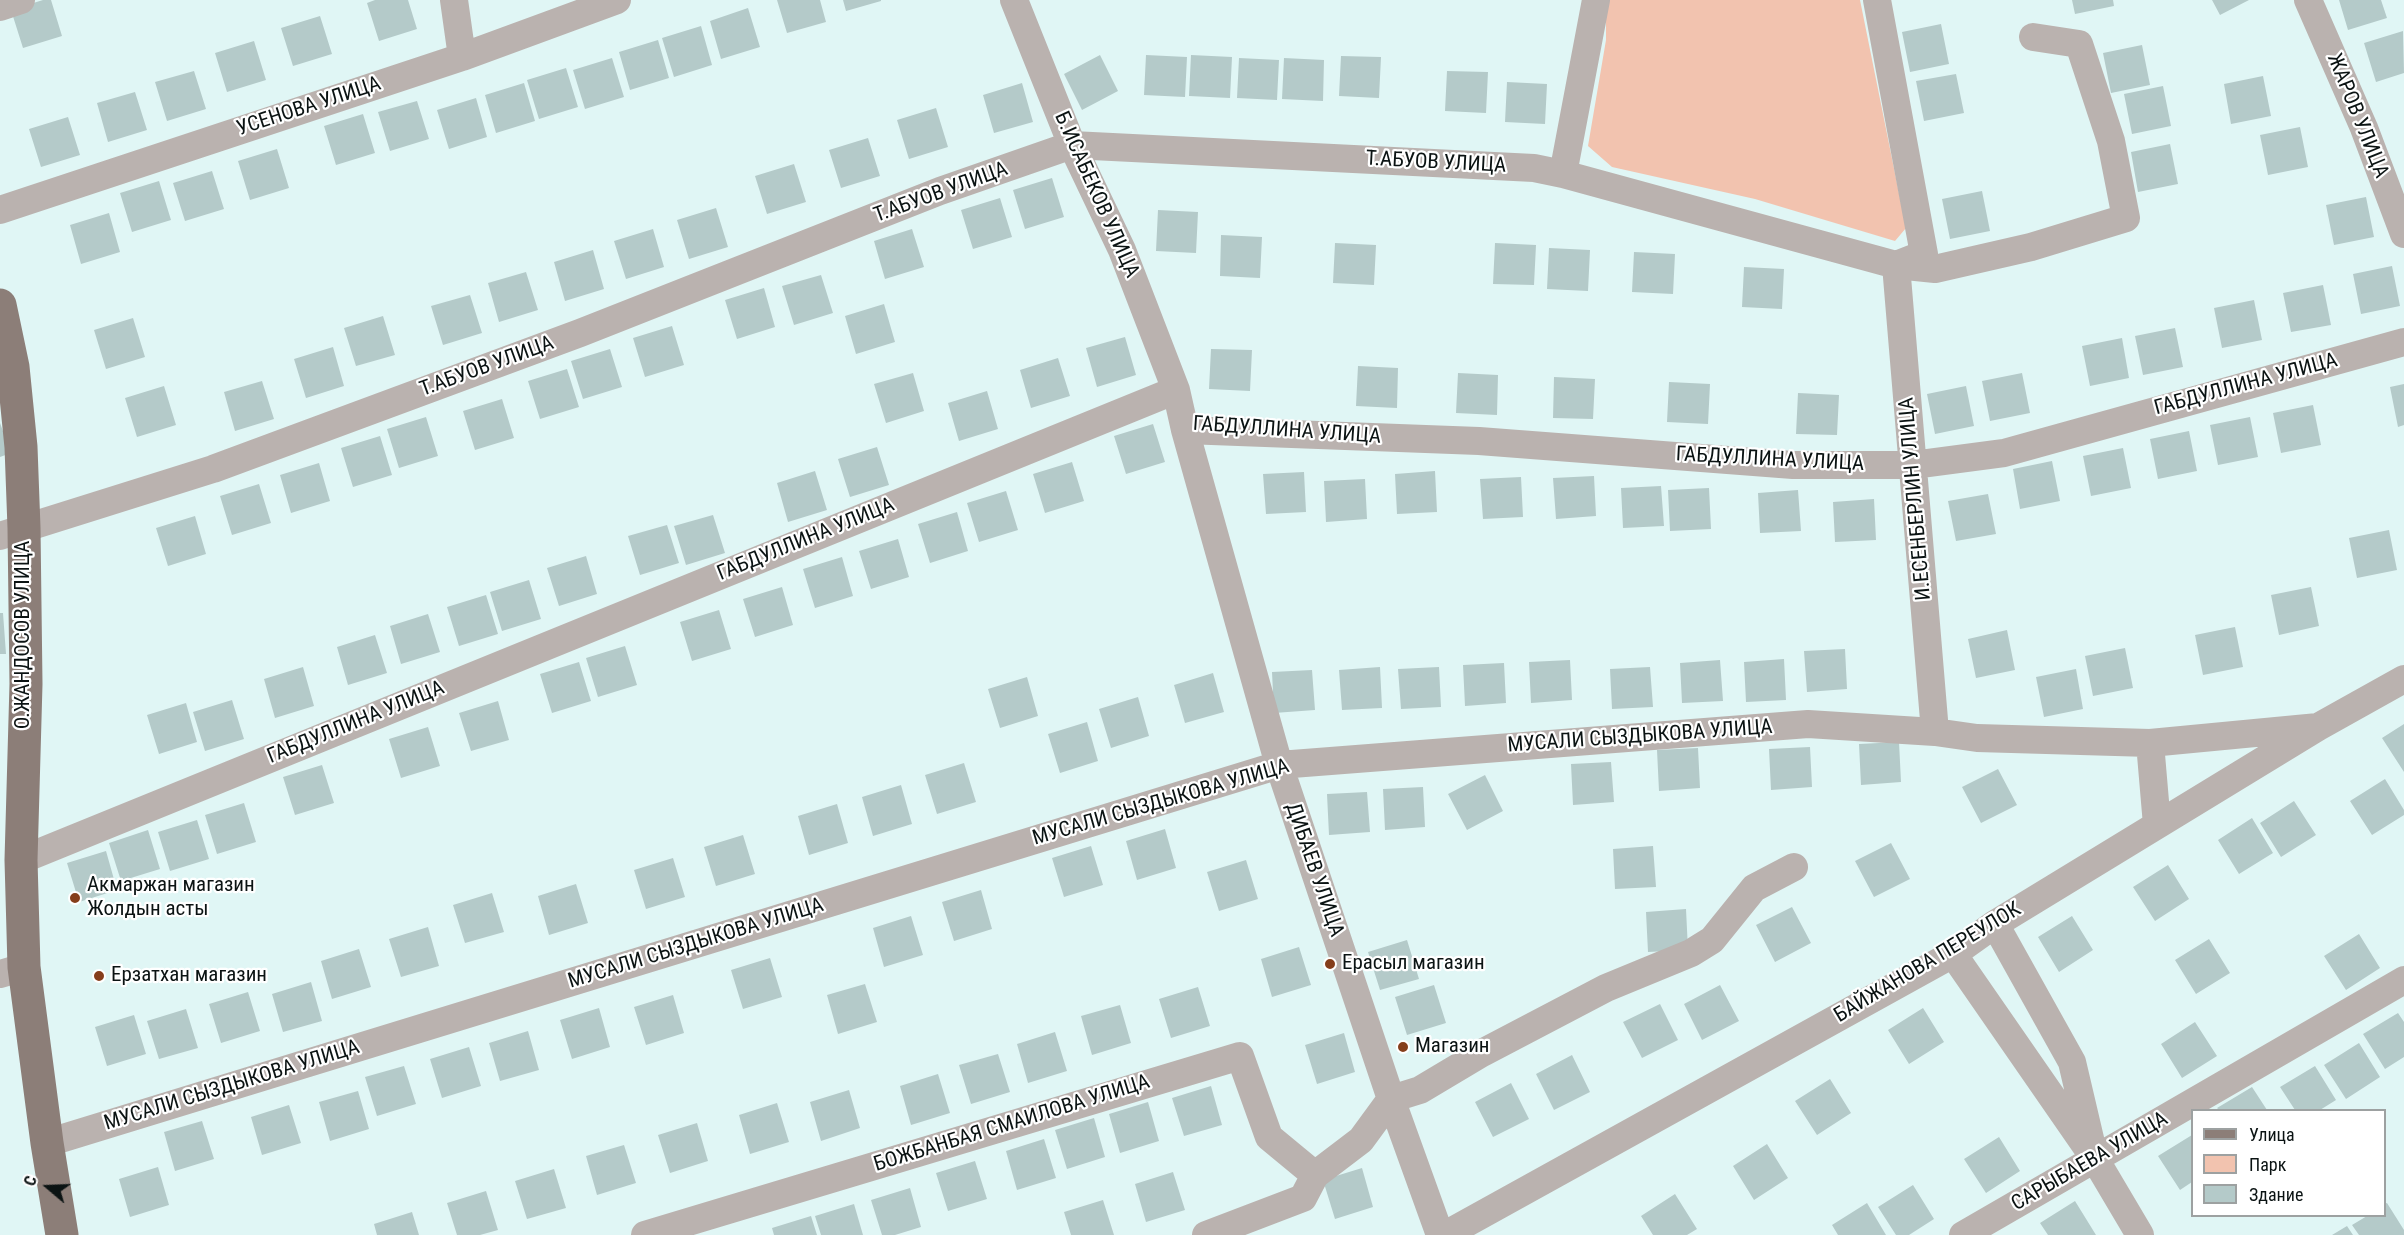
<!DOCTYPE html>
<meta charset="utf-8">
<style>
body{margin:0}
#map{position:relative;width:2404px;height:1235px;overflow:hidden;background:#e0f6f5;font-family:"Roboto Condensed",sans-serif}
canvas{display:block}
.legend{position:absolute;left:2191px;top:1109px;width:195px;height:108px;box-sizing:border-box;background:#fff;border:2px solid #9da1a1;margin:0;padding:8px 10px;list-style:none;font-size:18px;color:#0b1313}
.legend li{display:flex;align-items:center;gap:12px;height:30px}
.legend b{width:30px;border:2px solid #9da1a1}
.north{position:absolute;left:18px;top:1157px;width:60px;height:60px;-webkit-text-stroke:4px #fff;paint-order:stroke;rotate:289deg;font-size:16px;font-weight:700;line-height:24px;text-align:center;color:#0b1313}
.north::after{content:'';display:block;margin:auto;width:21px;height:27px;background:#0b1313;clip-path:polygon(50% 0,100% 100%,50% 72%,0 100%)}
</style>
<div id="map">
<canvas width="2404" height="1235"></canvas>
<ul class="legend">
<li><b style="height:8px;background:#8c7e78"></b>Улица</li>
<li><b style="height:16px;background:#f2c3af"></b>Парк</li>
<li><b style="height:16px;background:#b4cac9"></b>Здание</li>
</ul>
<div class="north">С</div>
</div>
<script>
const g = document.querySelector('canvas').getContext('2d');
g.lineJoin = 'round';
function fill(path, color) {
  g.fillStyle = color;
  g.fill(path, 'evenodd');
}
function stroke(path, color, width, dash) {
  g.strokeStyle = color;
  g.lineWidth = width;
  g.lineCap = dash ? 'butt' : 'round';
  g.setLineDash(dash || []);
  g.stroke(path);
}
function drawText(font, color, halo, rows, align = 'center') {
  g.font = font + ' "Roboto Condensed",sans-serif';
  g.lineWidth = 4.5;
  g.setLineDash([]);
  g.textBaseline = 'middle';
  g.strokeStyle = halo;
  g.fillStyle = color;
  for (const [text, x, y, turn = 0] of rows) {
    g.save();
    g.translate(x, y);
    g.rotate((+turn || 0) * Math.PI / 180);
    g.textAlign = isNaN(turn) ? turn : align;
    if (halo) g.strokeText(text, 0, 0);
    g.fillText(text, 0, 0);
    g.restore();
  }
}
fill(new Path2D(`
 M1606,0H1860L1906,228L1895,241L1755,199L1612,167L1588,146L1606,40Z`), '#f2c3af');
fill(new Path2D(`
 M43,0H51L62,36L23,48L11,10Z
 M375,0H408L417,29L379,41L367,3Z
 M777,0H820L826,22L787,33Z
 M843,0H881V1L846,11Z
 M2072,0H2113L2114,6L2075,14Z
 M2212,0H2249L2220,15Z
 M2339,0H2381L2387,18L2348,30Z
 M748,8L760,47L721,59L710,21Z
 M320,16L332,54L293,66L281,28Z
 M1941,24L1949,64L1910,72L1902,32Z
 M701,26L712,65L674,77L662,38Z
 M2403,31L2404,73L2376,82L2364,43Z
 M658,40L669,78L630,90L619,52Z
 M254,41L266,80L227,92L215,53Z
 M2142,45L2150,85L2111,93L2103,53Z
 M1100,55L1118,91L1082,110L1064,74Z
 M1146,55L1187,57L1185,97L1144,95Z
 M1191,55L1232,57L1230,98L1189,96Z
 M1341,56L1381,57L1379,98L1339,96Z
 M612,58L624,97L585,109L573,70Z
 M1239,58L1279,60L1277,100L1237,98Z
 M1284,58L1324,60L1323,101L1282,99Z
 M566,68L578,107L539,119L527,80Z
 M194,71L206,109L167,121L155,82Z
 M1447,71L1488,72L1486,113L1445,111Z
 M1956,74L1964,113L1924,121L1916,81Z
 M2263,76L2271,116L2231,124L2224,84Z
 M1507,82L1547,84L1545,124L1505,122Z
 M524,83L535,121L496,133L485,95Z
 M1022,83L1033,122L994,133L983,95Z
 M2163,86L2171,126L2132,134L2124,94Z
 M135,92L147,130L108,142L97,103Z
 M476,98L487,137L449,149L437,110Z
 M417,101L429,139L390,151L378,112Z
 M936,108L948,147L909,159L897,120Z
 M363,114L375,153L336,165L324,126Z
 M68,117L80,155L41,167L29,129Z
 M2300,127L2308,167L2268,175L2260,135Z
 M868,138L880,176L841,188L829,150Z
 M2170,144L2178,184L2138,192L2131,152Z
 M277,149L289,188L250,200L238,161Z
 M794,164L806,202L767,214L755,176Z
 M212,171L224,209L185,221L173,183Z
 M1052,178L1064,217L1025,229L1013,190Z
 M159,181L171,220L132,232L120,193Z
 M1982,191L1990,231L1950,239L1942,199Z
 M2366,197L2374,237L2334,245L2326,205Z
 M1000,198L1012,237L973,249L961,210Z
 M716,208L728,247L689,259L677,220Z
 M1158,210L1198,212L1196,253L1156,251Z
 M109,213L120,252L81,264L70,225Z
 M653,229L664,267L626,279L614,241Z
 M912,229L924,267L885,279L874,241Z
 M1221,235L1262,237L1260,278L1220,276Z
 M1335,243L1376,245L1374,285L1333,283Z
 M1495,243L1536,245L1534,285L1493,284Z
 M1549,248L1590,250L1588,291L1547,289Z
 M593,250L604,289L565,301L554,262Z
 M1634,252L1675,254L1673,294L1632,292Z
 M2392,266L2400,306L2361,314L2353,274Z
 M1744,267L1784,269L1782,309L1742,307Z
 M526,272L538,310L499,322L488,283Z
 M821,275L833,313L794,325L782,286Z
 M2323,285L2331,325L2291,332L2283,293Z
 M764,288L775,327L737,339L725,300Z
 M470,295L482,333L443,345L431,306Z
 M2254,300L2262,340L2222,348L2214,308Z
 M884,304L895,342L856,354L845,316Z
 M383,316L395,355L356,366L344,328Z
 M133,318L145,357L106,369L94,330Z
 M672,326L684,365L645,377L633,338Z
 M2175,328L2183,367L2143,375L2135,336Z
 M1125,337L1136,375L1097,387L1086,348Z
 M2122,338L2129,378L2090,386L2082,346Z
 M333,347L344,386L306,398L294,359Z
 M610,349L622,387L583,399L571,361Z
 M1211,349L1252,350L1250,391L1209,389Z
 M1058,358L1070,396L1031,408L1020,370Z
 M1358,366L1398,368L1397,408L1356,406Z
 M567,369L579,407L540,419L528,381Z
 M913,373L924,411L886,423L874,384Z
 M1458,373L1498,375L1497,415L1456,413Z
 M2022,373L2030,413L1990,421L1982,381Z
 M1554,377L1595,379L1593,419L1553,418Z
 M262,381L274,419L235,431L224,392Z
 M1669,382L1710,384L1708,424L1667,422Z
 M2404,384V425L2398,427L2390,387Z
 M164,386L176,425L137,437L125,398Z
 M1966,386L1974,426L1935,434L1927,394Z
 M987,391L998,429L959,441L948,403Z
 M1798,393L1839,395L1837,435L1796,434Z
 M502,399L514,438L475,450L463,411Z
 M2313,405L2321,445L2281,453L2273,413Z
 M426,417L438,456L399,468L387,429Z
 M2250,417L2258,457L2218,465L2210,425Z
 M0,423L11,453L0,457Z
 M1153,424L1165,462L1126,474L1114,436Z
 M2189,431L2197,471L2158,479L2150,439Z
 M380,436L392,475L353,487L341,448Z
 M877,447L889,485L850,497L838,459Z
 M2123,448L2131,488L2091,496L2083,456Z
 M2052,461L2060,501L2020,509L2013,469Z
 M1072,462L1084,501L1045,513L1033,474Z
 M319,463L330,501L291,513L280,475Z
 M815,471L827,510L788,522L777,483Z
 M1435,471L1437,512L1397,514L1395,474Z
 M1304,472L1306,512L1266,514L1263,474Z
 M1594,476L1596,516L1556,519L1553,478Z
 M1521,477L1523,517L1483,519L1480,479Z
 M1365,479L1367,519L1326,522L1324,481Z
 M259,484L271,523L232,535L220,496Z
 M1661,486L1664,526L1623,528L1621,488Z
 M1709,488L1711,529L1670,531L1668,490Z
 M1798,490L1801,531L1760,533L1758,493Z
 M1006,491L1018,530L979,542L967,503Z
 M1988,494L1996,534L1956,541L1948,501Z
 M1874,499L1876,540L1835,542L1833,502Z
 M957,512L968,551L930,563L918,524Z
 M713,515L725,553L686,565L674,526Z
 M195,516L206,554L168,566L156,528Z
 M667,525L679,563L640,575L628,536Z
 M2389,530L2397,570L2357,578L2349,538Z
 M898,539L909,577L871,589L859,551Z
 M586,556L597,594L559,606L547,568Z
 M842,557L853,596L815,608L803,569Z
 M529,580L541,619L502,631L490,592Z
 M782,587L793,625L755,637L743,599Z
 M2311,587L2319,626L2279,635L2271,595Z
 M486,595L498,634L459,646L447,607Z
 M719,610L731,649L692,661L680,622Z
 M0,613H3L6,654H0Z
 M428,614L440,652L401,664L390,626Z
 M2235,627L2243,667L2203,675L2195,635Z
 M2007,630L2015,670L1976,678L1968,639Z
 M375,635L387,673L348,685L337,647Z
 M625,646L637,685L598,697L586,658Z
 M2125,648L2133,688L2093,696L2085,656Z
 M1845,649L1847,689L1807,692L1804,651Z
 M1784,659L1786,700L1746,702L1744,662Z
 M1570,660L1572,700L1531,703L1529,662Z
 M1720,660L1723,701L1682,703L1680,663Z
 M579,662L591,701L552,713L540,674Z
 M1504,663L1506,703L1465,706L1463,665Z
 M303,667L314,706L275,718L264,679Z
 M1380,667L1382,708L1342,710L1339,670Z
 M1439,667L1441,707L1401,709L1398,669Z
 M1650,667L1653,707L1612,709L1610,669Z
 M2076,669L2083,709L2044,717L2036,677Z
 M1312,670L1315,710L1274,713L1272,672Z
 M1213,673L1224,712L1185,723L1174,685Z
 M1027,677L1038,716L1000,728L988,689Z
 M1138,697L1149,736L1111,748L1099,709Z
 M232,700L244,739L205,751L193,712Z
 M498,701L509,740L471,751L459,713Z
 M186,703L197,742L159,754L147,715Z
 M1087,722L1098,761L1060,773L1048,734Z
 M2404,724V772L2382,738Z
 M428,727L440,766L401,778L389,739Z
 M1899,742L1901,782L1861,785L1859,744Z
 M1810,747L1812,787L1771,790L1769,749Z
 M1698,748L1700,788L1659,791L1657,750Z
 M1611,762L1614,802L1573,805L1571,764Z
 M964,763L976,802L937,814L925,775Z
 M322,765L334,803L295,815L283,777Z
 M1998,769L2017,805L1981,823L1962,787Z
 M1485,775L1503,811L1467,830L1448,794Z
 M2385,779L2404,810V815L2372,835L2350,801Z
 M901,785L912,824L873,836L862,797Z
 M1423,787L1425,827L1385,830L1383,789Z
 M1367,792L1370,832L1329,835L1327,794Z
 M2294,801L2316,835L2281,857L2260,823Z
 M244,803L256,842L217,854L205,815Z
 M837,804L848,843L809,855L798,816Z
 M2252,818L2273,853L2239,874L2218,840Z
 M197,820L209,859L170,871L158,832Z
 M1165,829L1176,868L1137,880L1126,841Z
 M148,830L160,869L121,881L109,843Z
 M743,835L755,874L716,886L704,847Z
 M1891,843L1910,879L1874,897L1855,861Z
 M1091,846L1103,885L1064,897L1052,858Z
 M1653,846L1656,887L1615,889L1613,849Z
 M106,851L117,890L79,902L67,863Z
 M673,858L685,897L646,909L634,870Z
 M1246,860L1258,899L1219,911L1207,872Z
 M2168,865L2189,899L2155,921L2133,887Z
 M576,884L588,923L549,935L538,896Z
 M981,890L992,929L954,941L942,902Z
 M492,893L504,932L465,943L453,905Z
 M1792,907L1811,943L1775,962L1756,925Z
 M1686,909L1688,950L1648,952L1646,912Z
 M911,916L923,955L884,967L873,928Z
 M2072,916L2093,950L2059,972L2038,937Z
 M428,927L439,966L401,977L389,939Z
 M2359,934L2380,968L2346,990L2324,956Z
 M2209,939L2230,973L2196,994L2175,960Z
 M1407,940L1419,979L1380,990L1368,952Z
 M1299,947L1311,985L1272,997L1261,959Z
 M359,949L371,987L332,999L321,961Z
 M770,958L782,997L743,1009L731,970Z
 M311,982L322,1021L283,1032L272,994Z
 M865,984L877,1022L838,1034L827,995Z
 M1434,985L1446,1023L1407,1035L1395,997Z
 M1720,985L1739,1021L1702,1040L1684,1004Z
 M1198,987L1210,1026L1171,1038L1159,999Z
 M248,992L260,1031L221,1043L209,1004Z
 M673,995L684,1033L646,1045L634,1007Z
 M1660,1004L1678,1040L1642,1058L1623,1022Z
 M1120,1005L1131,1043L1092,1055L1081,1016Z
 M599,1008L610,1047L572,1059L560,1020Z
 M1923,1008L1944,1042L1909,1064L1888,1030Z
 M186,1009L198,1048L159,1059L147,1021Z
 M2398,1013L2404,1022V1057L2385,1069L2363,1034Z
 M134,1015L146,1054L107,1066L95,1027Z
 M2195,1022L2217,1056L2182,1078L2161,1044Z
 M528,1031L539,1070L500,1081L489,1043Z
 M1055,1032L1067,1071L1028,1083L1017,1044Z
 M1344,1033L1355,1072L1317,1084L1305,1045Z
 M2359,1043L2380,1077L2346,1099L2324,1065Z
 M469,1047L481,1086L442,1098L430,1059Z
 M998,1054L1010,1092L971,1104L959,1065Z
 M1572,1055L1590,1092L1554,1110L1536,1074Z
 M404,1066L416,1104L377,1116L365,1077Z
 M2315,1066L2336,1100L2320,1110H2295L2280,1087Z
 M938,1074L950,1113L911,1125L900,1086Z
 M1830,1079L1851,1113L1817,1135L1795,1101Z
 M1511,1083L1529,1119L1493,1137L1475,1102Z
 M1211,1086L1222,1125L1184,1136L1172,1098Z
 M2252,1087L2267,1110H2219L2217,1108Z
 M849,1090L860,1128L821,1141L810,1102Z
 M358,1091L369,1129L330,1141L319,1102Z
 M1148,1102L1159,1141L1120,1153L1109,1114Z
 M777,1103L789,1142L750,1154L739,1115Z
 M289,1105L301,1143L262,1155L251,1117Z
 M1094,1118L1105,1157L1067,1169L1055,1130Z
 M202,1121L214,1159L175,1171L164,1132Z
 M697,1123L708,1161L670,1173L658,1135Z
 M2192,1135V1182L2180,1190L2158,1156Z
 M1999,1137L2020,1171L1986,1193L1964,1159Z
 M1044,1139L1056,1178L1017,1190L1006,1151Z
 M1767,1144L1788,1178L1754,1200L1733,1166Z
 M624,1145L636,1183L597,1195L586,1156Z
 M975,1161L987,1199L948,1211L936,1173Z
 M158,1167L169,1205L130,1217L119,1179Z
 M1362,1168L1373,1207L1335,1219L1323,1180Z
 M554,1169L566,1208L527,1219L515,1181Z
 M1173,1172L1185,1210L1146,1222L1135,1184Z
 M1913,1185L1934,1219L1909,1235H1896L1878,1207Z
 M910,1188L921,1227L895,1235H882L871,1200Z
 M486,1191L498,1230L480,1235H457L447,1203Z
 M1675,1194L1697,1229L1687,1235H1653L1641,1216Z
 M1103,1200L1114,1235H1071L1064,1212Z
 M2075,1201L2096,1235H2048L2040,1223Z
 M1867,1203L1886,1235H1838L1832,1225Z
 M2387,1203L2404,1230V1235H2359L2352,1225L2367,1216H2384V1204Z
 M854,1204L863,1235H821L815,1216Z
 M412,1212L419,1235H377L374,1224Z
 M811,1216L817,1235H774L772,1228Z
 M2347,1226L2353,1235H2332Z`), '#b4cac9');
stroke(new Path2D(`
 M454,0L462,57
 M1014,0L1072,145L1122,250L1176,390
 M1877,0L1924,254L1896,265L1935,732
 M2308,0L2364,128L2404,234
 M0,7L21,0
 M1563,174L1596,0
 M0,210L462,57L617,0
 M1185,430L1279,765L1391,1099L1440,1235
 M0,536L213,469L580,333L940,191L1072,145L1534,168L1563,174L1896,265L1935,269L2031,247L2126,218L2111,141L2079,44L2033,37
 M2150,743L2157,825
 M21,860L1176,390L1185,430L1479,441L1793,465H1913L2004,453L2404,342
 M1995,924L2072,1062L2091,1143
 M1953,954L2095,1159L2140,1235
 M0,974L24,967
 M47,1143L1279,765L1808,724L1935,732L1977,738L2150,743L2318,727
 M645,1235L1240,1056L1269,1137L1315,1175
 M1206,1235L1303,1198L1315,1175L1361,1140L1391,1099L1420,1090L1482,1053L1606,988L1691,953L1712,940L1754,888L1794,867
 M1445,1235L1953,954L1995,924L2318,727L2404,679
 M1963,1235L2404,980`), '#bab2af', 28);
stroke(new Path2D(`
 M0,305L13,367L21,447L24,528L26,684L21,860L24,967L47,1143L62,1235`), '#8c7e78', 33);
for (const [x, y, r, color] of [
 [75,898,6,"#853e1b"],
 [1330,964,6,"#853e1b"],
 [99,976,6,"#853e1b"],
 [1403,1047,6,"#853e1b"]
]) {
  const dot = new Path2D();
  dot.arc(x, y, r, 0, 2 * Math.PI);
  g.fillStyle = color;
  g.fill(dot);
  stroke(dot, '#fff', 2);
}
drawText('21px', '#0b1313', '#fff', [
 ["УСЕНОВА УЛИЦА",309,107,-18],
 ["ЖАРОВ УЛИЦА",2357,116,68],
 ["Т.АБУОВ УЛИЦА",1436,163,3],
 ["Т.АБУОВ УЛИЦА",941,193,-20],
 ["Б.ИСАБЕКОВ УЛИЦА",1096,195,66],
 ["Т.АБУОВ УЛИЦА",487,367,-20],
 ["ГАБДУЛЛИНА УЛИЦА",2246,385,-15],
 ["ГАБДУЛЛИНА УЛИЦА",1287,431,4],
 ["ГАБДУЛЛИНА УЛИЦА",1770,460,3],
 ["И.ЕСЕНБЕРЛИН УЛИЦА",1916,499,-95],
 ["ГАБДУЛЛИНА УЛИЦА",806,540,-22],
 ["О.ЖАНДОСОВ УЛИЦА",24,635,-90],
 ["ГАБДУЛЛИНА УЛИЦА",356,723,-22],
 ["МУСАЛИ СЫЗДЫКОВА УЛИЦА",1640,737,-4],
 ["МУСАЛИ СЫЗДЫКОВА УЛИЦА",1161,803,-16],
 ["ДИБАЕВ УЛИЦА",1314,870,71],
 ["МУСАЛИ СЫЗДЫКОВА УЛИЦА",696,944,-17],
 ["БАЙЖАНОВА ПЕРЕУЛОК",1928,963,-31],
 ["МУСАЛИ СЫЗДЫКОВА УЛИЦА",232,1086,-17],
 ["БОЖБАНБАЯ СМАИЛОВА УЛИЦА",1012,1124,-17],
 ["САРЫБАЕВА УЛИЦА",2090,1162,-30]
]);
drawText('21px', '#0b1313', '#fff', [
 ["Акмаржан магазин",87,886],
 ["Жолдын асты",87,910],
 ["Ерасыл магазин",1342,964],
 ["Ерзатхан магазин",111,976],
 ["Магазин",1415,1047]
], 'left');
</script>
